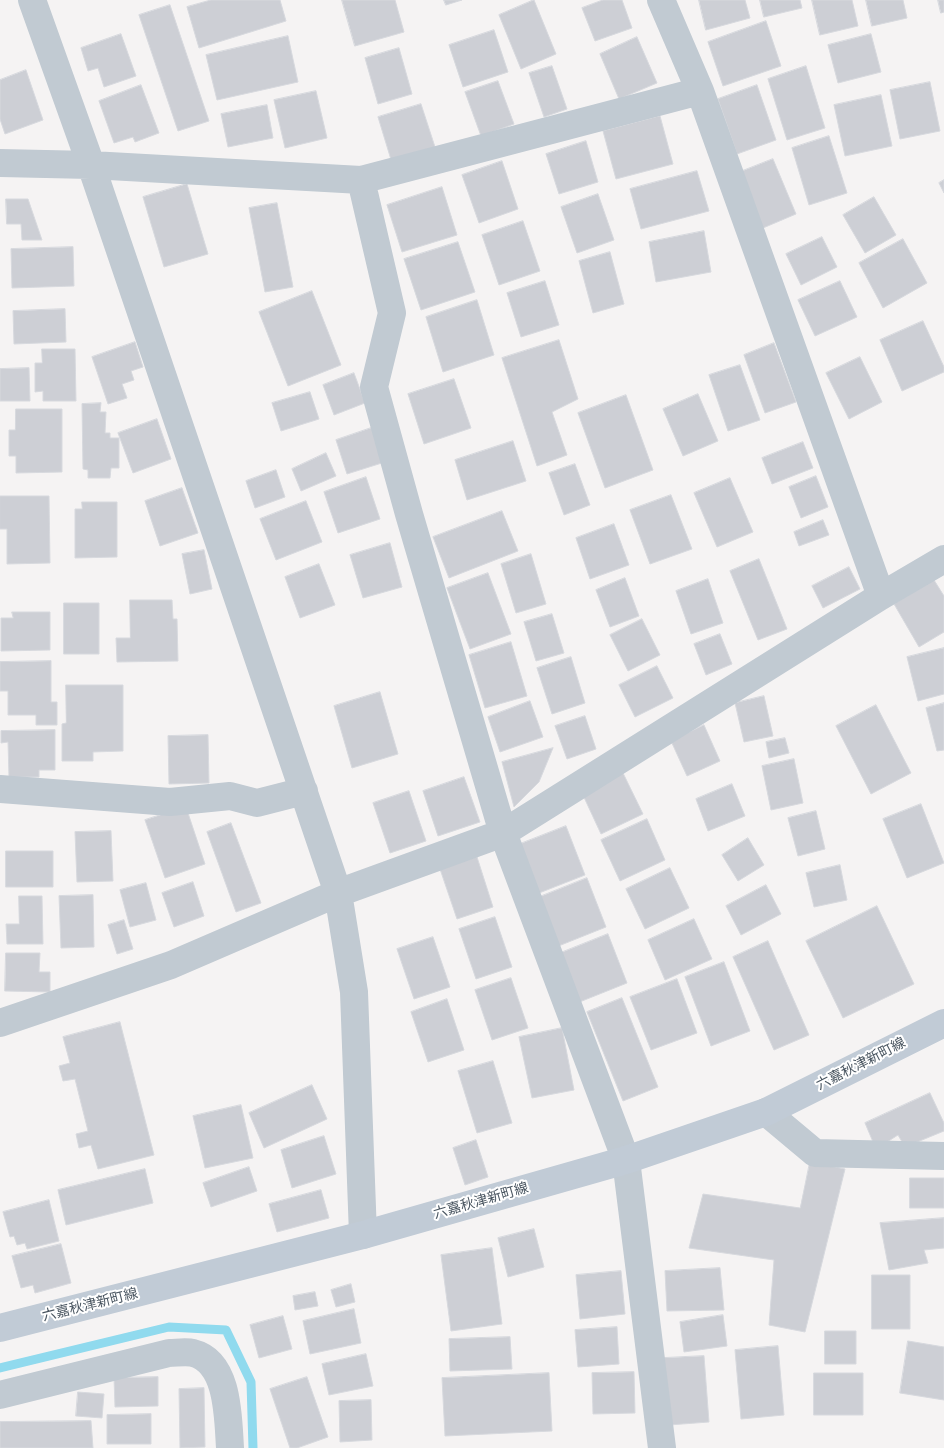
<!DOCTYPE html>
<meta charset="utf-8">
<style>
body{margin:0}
canvas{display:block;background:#f5f3f3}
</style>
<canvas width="944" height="1448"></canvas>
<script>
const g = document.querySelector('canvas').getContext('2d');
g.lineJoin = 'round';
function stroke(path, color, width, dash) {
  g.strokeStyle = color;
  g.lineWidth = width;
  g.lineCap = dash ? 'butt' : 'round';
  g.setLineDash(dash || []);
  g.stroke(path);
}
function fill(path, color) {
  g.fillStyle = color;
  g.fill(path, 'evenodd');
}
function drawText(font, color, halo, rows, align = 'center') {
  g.font = font + ' Montserrat,"Noto Sans JP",sans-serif';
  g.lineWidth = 4;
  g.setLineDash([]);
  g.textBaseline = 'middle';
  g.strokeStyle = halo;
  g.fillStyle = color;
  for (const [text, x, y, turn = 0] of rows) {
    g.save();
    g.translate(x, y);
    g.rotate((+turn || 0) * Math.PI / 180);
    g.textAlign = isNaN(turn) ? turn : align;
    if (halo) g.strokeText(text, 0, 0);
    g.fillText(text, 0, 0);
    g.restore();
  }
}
stroke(new Path2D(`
 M0,1368L169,1327L226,1330L251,1382L253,1448`), '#90daee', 9);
const building = new Path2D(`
 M211,0H280L286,21L199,48L187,7Z
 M342,0H395L404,32L355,46Z
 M444,0H462L446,5Z
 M534,0L556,54L521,69L499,15Z
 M603,0H622L632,28L595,41L582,8Z
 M699,0H745L750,18L706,30Z
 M760,0H800L802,8L764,17Z
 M812,0H852L858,26L820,35Z
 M866,0H903L907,18L872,26Z
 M938,0H944V12L941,13Z
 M170,5L209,121L178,131L139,15Z
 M766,21L781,66L723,86L708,42Z
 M494,30L508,72L463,87L449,45Z
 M121,34L136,76L104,87L98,68L88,71L81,48Z
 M871,34L881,72L838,83L828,45Z
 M288,36L298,82L217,100L206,55Z
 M637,37L657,83L619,99L600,54Z
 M399,48L412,94L378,104L365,58Z
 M552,66L567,109L544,117L529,73Z
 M806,66L825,128L787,140L768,79Z
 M26,70L43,120L5,134L0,119V80Z
 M498,81L514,124L481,136L465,92Z
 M930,82L940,131L900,139L890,90Z
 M141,85L159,133L135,142L133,137L114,143L99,101Z
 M757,85L776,140L737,154L718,99Z
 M316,91L327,138L285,148L274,100Z
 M881,95L892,146L845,156L834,105Z
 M421,104L436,150L392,163L378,117Z
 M267,105L273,138L228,147L221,114Z
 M660,116L673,164L616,179L603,131Z
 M829,136L847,193L809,205L792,148Z
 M586,141L598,182L559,194L546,154Z
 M773,159L796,214L763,228L740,172Z
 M502,161L518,209L479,223L462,175Z
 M697,171L709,211L641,229L630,189Z
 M944,180V193L939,183Z
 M187,184L208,254L164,267L143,197Z
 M442,187L457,235L402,252L387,205Z
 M598,194L614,240L577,253L561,207Z
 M874,197L896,235L865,253L843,215Z
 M6,199H28L42,240H22L21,224H7Z
 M277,203L293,287L265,292L249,208Z
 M523,221L540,271L499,285L482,235Z
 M704,231L711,272L656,282L649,242Z
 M822,237L837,267L801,285L786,254Z
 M903,239L927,283L883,308L859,263Z
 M458,242L475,292L421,310L404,259Z
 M73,247L74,286L12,288L11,249Z
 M610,252L624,304L593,313L579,261Z
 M545,281L559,325L521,337L507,293Z
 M840,281L857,317L815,336L798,300Z
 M312,291L341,365L288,386L259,312Z
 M477,300L494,355L443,372L426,317Z
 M65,309L66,342L14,344L13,311Z
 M923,321L944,367V372L902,391L880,340Z
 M559,340L578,399L552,412L567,455L537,466L502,358Z
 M135,342L143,367L131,371L134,380L122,384L127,398L108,404L92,357Z
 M774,343L796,402L765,413L744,355Z
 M42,349H75L76,401H43V391L35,392V363H42Z
 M860,357L882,402L849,419L826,373Z
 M740,365L760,420L728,431L709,375Z
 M29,368L30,401H0V369Z
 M354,373L365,403L334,415L323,385Z
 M454,379L471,428L424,444L408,394Z
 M310,392L319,419L281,431L272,403Z
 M698,394L718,441L683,456L663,409Z
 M626,395L653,470L605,488L578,413Z
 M101,403L100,412H106L105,433H110V438H119V468H111L110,478H88V470L83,469L82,404Z
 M16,409H62V472L16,473V456H9V430H15Z
 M157,419L171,459L133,473L118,433Z
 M374,427L385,462L347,474L336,440Z
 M513,441L526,481L467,500L455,460Z
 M803,442L813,468L772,484L762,458Z
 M326,453L336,476L301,491L292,469Z
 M575,464L590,505L564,515L549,473Z
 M276,470L285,497L255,508L246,481Z
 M816,476L828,507L801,518L789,487Z
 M366,477L380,519L338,533L324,492Z
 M730,478L753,532L717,547L694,493Z
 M182,488L198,533L160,546L145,501Z
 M671,495L692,549L650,564L630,510Z
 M0,496H49L50,563L7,564V529H0Z
 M306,501L322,542L276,560L260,519Z
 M82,502H117V557L75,558V509H82Z
 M502,511L518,551L449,578L433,537Z
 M823,520L829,535L799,546L794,532Z
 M614,524L629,565L590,579L576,538Z
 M390,543L402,587L363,598L350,555Z
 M204,550L212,589L190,594L182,554Z
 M531,554L546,604L516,613L501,564Z
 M759,559L787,629L758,640L730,571Z
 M319,564L335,605L300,618L285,577Z
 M849,567L860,589L823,608L812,586Z
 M488,573L511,634L470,649L447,588Z
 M625,578L639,616L610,627L596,590Z
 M708,579L723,623L691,634L676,591Z
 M934,580L944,596V632L919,647L894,604Z
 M130,600H172L173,619H177L178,661L117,662L116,638H130Z
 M64,603H99V654H64Z
 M12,612H50V650L1,651V618H13Z
 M552,614L564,653L536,661L524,622Z
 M642,619L660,655L628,671L610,635Z
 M720,634L732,664L706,675L694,644Z
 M511,642L527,696L485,708L469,655Z
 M944,648V694L918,701L907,657Z
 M571,657L585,703L552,714L537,668Z
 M51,661V702H57V725H36V715H8V691H0V662Z
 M657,666L673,698L635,717L619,685Z
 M66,685H123V751L93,752V761H62V724L66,723Z
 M380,692L398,754L352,768L334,706Z
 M764,696L773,736L744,742L735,703Z
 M530,701L543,737L500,752L488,717Z
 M944,703V750L937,751L926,708Z
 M876,705L911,773L871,794L836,726Z
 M585,716L596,749L567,759L555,726Z
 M704,725L720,761L687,776L671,741Z
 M55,730V770H39V777H9L8,742L1,743V731Z
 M208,735L209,783L169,784L168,736Z
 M785,738L789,753L769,758L766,742Z
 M553,748L539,782L514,807L502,762Z
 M794,759L803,803L771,810L762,766Z
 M623,773L643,814L601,834L582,793Z
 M464,777L480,822L438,836L423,791Z
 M732,784L745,816L708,831L696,799Z
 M409,791L426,841L390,853L373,803Z
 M921,804L944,863L907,878L883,819Z
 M186,807L205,864L165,878L145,820Z
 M816,811L825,849L798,856L788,818Z
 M647,819L665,860L620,881L601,840Z
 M231,823L261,903L236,912L207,832Z
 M566,826L585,875L534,895L515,846Z
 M111,831L113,881L77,882L75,832Z
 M748,838L764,865L738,881L722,855Z
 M6,851H53V887H6Z
 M477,857L493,907L457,919L440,869Z
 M840,865L847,900L814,907L806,873Z
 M670,868L689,908L645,929L626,889Z
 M587,878L606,927L556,947L537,898Z
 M193,882L204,916L174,927L162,893Z
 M146,883L156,920L130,927L120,890Z
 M766,885L781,914L741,935L726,906Z
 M93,895L94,947L61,948L59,896Z
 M19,896H42L43,944H7L6,924H19Z
 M877,906L914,984L843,1018L806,941Z
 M495,917L512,967L476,979L459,929Z
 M694,919L712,959L665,980L648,940Z
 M124,920L133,949L117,954L108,925Z
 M608,934L627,983L577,1003L558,954Z
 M433,937L450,987L414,999L397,949Z
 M768,941L809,1035L774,1050L733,957Z
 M6,953H40L39,972H50V992L5,991Z
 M724,962L750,1031L711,1046L685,977Z
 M511,978L528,1028L492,1040L475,990Z
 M677,979L697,1033L651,1050L630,997Z
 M622,998L658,1087L623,1101L587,1012Z
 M447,999L464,1050L428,1062L411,1012Z
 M120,1022L154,1155L98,1169L91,1145L79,1148L76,1134L88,1131L75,1079L63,1081L59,1066L70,1063L63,1037Z
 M562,1028L574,1090L532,1098L519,1037Z
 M493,1061L512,1123L477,1133L458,1071Z
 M312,1085L327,1119L264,1148L249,1113Z
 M930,1093L944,1123V1131L905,1147L898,1135L876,1149L865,1123Z
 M241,1105L253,1158L205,1168L193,1116Z
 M324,1136L336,1174L292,1188L281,1150Z
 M476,1140L488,1177L465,1185L453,1148Z
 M810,1162L845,1169L805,1332L769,1325L774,1260L689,1248L703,1194L800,1208Z
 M249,1167L257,1191L211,1207L203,1183Z
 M145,1169L153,1203L66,1225L58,1190Z
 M910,1178H944V1208H910Z
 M321,1190L329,1218L277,1232L269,1204Z
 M49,1200L59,1241L27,1249L25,1243L17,1245L14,1236L10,1237L3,1212Z
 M944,1218V1248L924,1250L928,1263L889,1270L880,1223Z
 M534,1229L544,1267L508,1277L498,1238Z
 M61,1244L71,1283L35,1293L33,1285L21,1288L12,1256Z
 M492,1248L502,1324L451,1331L441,1255Z
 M720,1268L724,1310L667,1311L665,1271Z
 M621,1271L625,1314L580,1319L576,1275Z
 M872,1275H910V1329H872Z
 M351,1284L355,1302L336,1307L331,1290Z
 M315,1292L318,1306L295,1310L293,1296Z
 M354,1309L361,1343L310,1354L303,1321Z
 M723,1315L727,1346L684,1352L680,1322Z
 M283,1316L292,1349L259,1358L250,1325Z
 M617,1327L619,1364L578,1367L575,1330Z
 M825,1331H856V1364H825Z
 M510,1337L512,1369L450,1371L449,1339Z
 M908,1341L944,1347V1400L900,1393Z
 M778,1346L784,1415L741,1419L735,1350Z
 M366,1354L373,1386L329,1395L322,1364Z
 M704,1356L709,1422L669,1425L664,1358Z
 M634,1372L635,1413L593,1414L592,1373Z
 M549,1373L552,1431L445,1436L442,1378Z
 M814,1373H863V1415H814Z
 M158,1377V1406L115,1407L114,1378Z
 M307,1377L328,1437L297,1448H290L270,1389Z
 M204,1388L205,1447L180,1448L179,1389Z
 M78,1392L104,1394L102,1418L76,1416Z
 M371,1400L372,1440L340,1442L339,1401Z
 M151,1414V1444H107V1415Z
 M91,1421L93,1448H0V1422Z`);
fill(building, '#cdcfd5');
stroke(building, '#d7d9de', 1);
stroke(new Path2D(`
 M32,0L91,165L338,893L354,992L363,1235
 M661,0L700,91L881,596
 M0,163L91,165L361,180L700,91
 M361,180L392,313L374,387L409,514L503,833L626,1160L662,1448
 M0,789L170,802L230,796L257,803L304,791
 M0,1023L171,965L338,893L503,833L881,596L944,559
 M766,1112L815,1153L944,1156
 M0,1395L169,1353C176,1353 186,1351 193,1353C229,1362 228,1418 230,1448`), '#c1cad2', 28);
stroke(new Path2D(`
 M0,1328L363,1235L626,1160L766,1112L944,1023`), '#c1cbd6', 28);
drawText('14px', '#4a5661', '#fff', [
 ["六嘉秋津新町線",861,1064,-27],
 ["六嘉秋津新町線",481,1201,-16],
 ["六嘉秋津新町線",90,1305,-14]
]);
</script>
